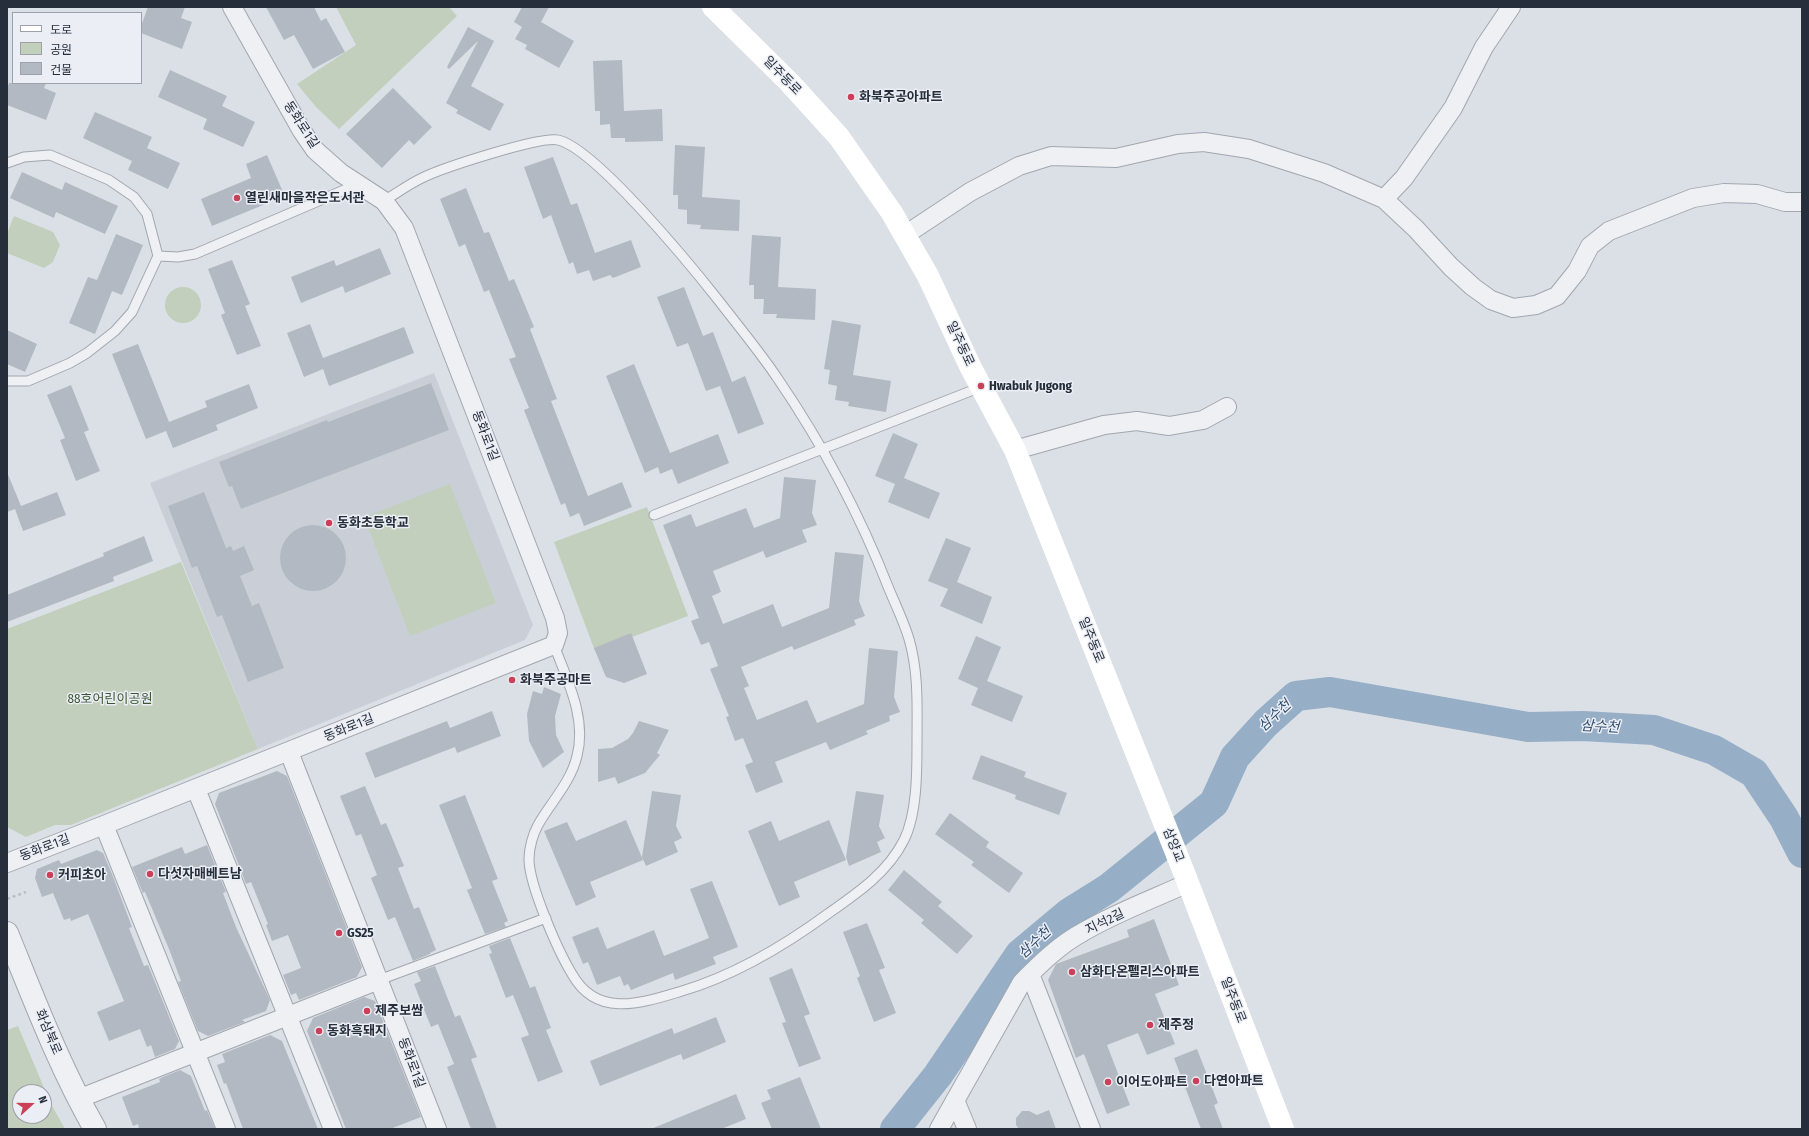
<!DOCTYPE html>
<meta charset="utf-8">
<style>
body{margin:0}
#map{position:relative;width:1809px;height:1136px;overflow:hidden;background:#dbe0e6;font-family:"Fira Sans Condensed","Noto Sans KR",sans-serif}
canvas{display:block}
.frame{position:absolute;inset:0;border:8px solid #262e3b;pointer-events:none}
.legend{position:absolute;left:12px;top:12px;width:130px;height:72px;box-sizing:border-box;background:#ebeef4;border:1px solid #9ca1aa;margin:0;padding:5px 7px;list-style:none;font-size:12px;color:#262e3b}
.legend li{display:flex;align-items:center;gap:8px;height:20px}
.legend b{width:20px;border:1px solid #9ca1aa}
.north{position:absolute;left:12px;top:1084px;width:40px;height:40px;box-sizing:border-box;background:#ebeef4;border:1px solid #9ca1aa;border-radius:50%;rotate:69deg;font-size:11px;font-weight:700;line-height:16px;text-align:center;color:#262e3b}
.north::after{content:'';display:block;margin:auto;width:14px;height:18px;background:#cb4058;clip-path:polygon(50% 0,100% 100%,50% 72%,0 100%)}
</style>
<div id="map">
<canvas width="1809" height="1136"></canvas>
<div class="frame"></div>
<ul class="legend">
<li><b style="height:5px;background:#fff"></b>도로</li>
<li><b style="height:11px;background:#c2cfbd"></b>공원</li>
<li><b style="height:11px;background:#b3b9c2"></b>건물</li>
</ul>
<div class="north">N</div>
</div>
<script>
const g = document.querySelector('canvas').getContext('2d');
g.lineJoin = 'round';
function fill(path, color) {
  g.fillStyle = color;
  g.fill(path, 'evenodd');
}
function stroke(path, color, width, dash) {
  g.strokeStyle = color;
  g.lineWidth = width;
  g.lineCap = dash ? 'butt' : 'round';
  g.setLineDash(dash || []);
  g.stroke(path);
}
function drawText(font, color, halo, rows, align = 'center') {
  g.font = font + ' "Fira Sans Condensed","Noto Sans KR",sans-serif';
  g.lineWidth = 3;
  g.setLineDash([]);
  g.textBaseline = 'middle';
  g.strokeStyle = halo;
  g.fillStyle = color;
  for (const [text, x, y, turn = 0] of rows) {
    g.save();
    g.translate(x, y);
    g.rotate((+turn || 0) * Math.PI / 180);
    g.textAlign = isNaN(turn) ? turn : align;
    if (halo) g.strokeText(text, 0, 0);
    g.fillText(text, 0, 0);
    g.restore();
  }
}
fill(new Path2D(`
 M434,373L533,625L525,640L258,749L150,483Z`), '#cacfd7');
fill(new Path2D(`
 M336,7H449L457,16L339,129L316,107L297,84L356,45Z
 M14,216L53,232L60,245L53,262L44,268L7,253V234Z
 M165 305a18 18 0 1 1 36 0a18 18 0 1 1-36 0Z
 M450,484L496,603L410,636L364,517Z
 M647,507L688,616L595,651L554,542Z
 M181,562L258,749L71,825H55L26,837L7,827V629Z
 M18,1026L50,1102L65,1129H7V1030ZM20,1092H44V1116H20Z`), '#c2cfbd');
stroke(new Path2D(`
 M895,1129L938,1075L1020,954L1069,913L1109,888L1214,803L1235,757L1266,723L1296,696L1330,692L1528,727L1583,726L1654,730L1714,750L1754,773L1784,818L1802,853`), '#96aec6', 30);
fill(new Path2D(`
 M148,7H185L181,18L192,22L182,49L141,33V26Z
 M266,7H314L321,21L326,18L345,52L313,69L294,35L284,40Z
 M522,7H549L541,22L574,41L559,68L525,49L527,45L515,39L522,27L514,22Z
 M468,27L494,41L471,86L504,104L490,131L456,113L458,110L446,103L478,41L449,69L447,67Z
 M622,60L624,111L662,109L663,141L625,142V138H611L610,124L600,125V111H595L593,61Z
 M170,70L227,96L222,106L255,122L243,147L203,129L207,119L158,97Z
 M9,83H46L44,88L56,93L46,120L7,105V89Z
 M393,88L432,127L414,145L409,140L382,168L346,134Z
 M95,112L152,137L147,148L180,163L168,189L128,170L132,161L83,138Z
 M675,145L705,147L702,197L740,200L739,231L700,229L701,225L687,224V210L678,209V195H673Z
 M267,155L283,192L267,199L268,203L212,226L201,199L251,178L246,164Z
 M553,157L571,205L577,203L595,253L631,240L641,267L613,278L610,275L593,281L589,270L577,274L573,262L569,264L551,215L543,219L524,167Z
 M22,172L62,190L65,182L118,206L105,234L56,212L54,218L10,198Z
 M466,188L484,233L489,232L509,281L514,279L534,327L530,329L557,399L551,401L588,496L622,482L632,507L584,526L579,513L570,517L565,503L561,505L524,410L529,408L509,359L516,357L489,290L484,292L465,244L459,247L440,199Z
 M116,234L143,245L122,295L112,291L95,334L69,323L88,277L97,280Z
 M752,235L781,237L778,287L816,289L815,320L776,318L777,314H763L764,299H754V285H749Z
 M380,248L391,274L345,293L343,286L301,303L291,277L334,260L336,266Z
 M232,260L250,304L245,306L261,346L237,355L221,315L225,313L208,269Z
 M684,287L703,336L713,332L732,382L745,376L764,424L738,434L720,386L706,391L688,343L677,347L657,297Z
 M832,320L861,325L853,375L891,381L886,412L848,406L849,402L835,400L837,386L828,384L830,370L824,369Z
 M310,324L323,358L404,327L414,353L329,386L323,369L304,377L287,333Z
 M7,330L37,344L25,372L7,364Z
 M138,344L169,422L207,407L205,401L249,384L258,408L216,425L218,430L173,448L166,431L146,439L112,354Z
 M634,364L670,453L718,434L729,463L678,484L672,469L660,474L658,467L645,473L606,376Z
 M431,383L449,430L241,509L232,486L229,487L219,462L327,420L328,422Z
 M71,385L89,430L84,432L100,471L76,481L60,440L65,438L47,395Z
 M893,433L918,444L904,478L940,493L929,519L888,502L895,484L875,476Z
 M7,472L21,506L57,492L66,515L23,531L15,509L7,512Z
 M784,477L816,480L812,513L817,525L802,530L807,542L766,558L763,551L713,571L721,592L712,596L723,624L773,604L782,627L829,608L835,552L864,555L859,601L865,616L854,620L856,625L794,650L792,646L741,667L749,686L744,688L757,720L807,700L817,723L864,704L869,648L898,651L894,697L900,712L889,716L890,721L866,731L868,734L830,750L826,742L775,762L783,782L756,793L745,765L753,762L743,738L735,741L726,717L729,716L710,669L718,666L709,642L701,645L691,621L699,618L663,525L691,514L696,527L746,508L754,528L780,518Z
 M204,492L226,548L231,546L233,551L244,546L254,570L240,576L252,606L259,603L284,668L248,682L222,615L217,617L197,566L192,568L168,506Z
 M280 558a33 33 0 1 1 66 0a33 33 0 1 1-66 0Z
 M144,536L153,561L113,577L114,581L7,622V595L104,556L103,553Z
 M946,538L971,548L957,582L992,597L982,624L940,606L948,589L928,581Z
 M631,633L647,674L624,683L606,677L594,648Z
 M976,636L1001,647L987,681L1023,696L1012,722L971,705L978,688L958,679Z
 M544,687L561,694L555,716L556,735L564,752L543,768L529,741L527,714L533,691L542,694Z
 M492,711L501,736L457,753L455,747L375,778L365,753L447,721L450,728Z
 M639,721L669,730L657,753L660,755L645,773L618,784L615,777L598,782V749L612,748L628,739L633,733Z
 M981,755L1026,772L1024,777L1067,793L1059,815L1015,799L1016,795L972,779Z
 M277,771L287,776L362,967L357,977L299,1000L296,993L291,995L283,975L301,968L288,935L272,941L266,925L268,924L251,882L246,884L215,804L219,793Z
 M365,786L381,825L386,823L404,866L398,868L414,909L419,907L436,950L430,953V954L413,961L395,917L388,920L371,878L377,875L361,834L356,836L340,796Z
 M652,791L681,795L676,826L682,838L674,842L678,852L646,866L642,857Z
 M856,791L884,795L879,826L885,838L877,842L881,852L849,866L846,857Z
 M465,795L498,879L492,881L508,921L504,923L506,927L485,934L467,890L472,888L439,805Z
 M950,813L989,842L986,847L1023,873L1009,893L971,865L974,862L935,834Z
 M626,820L643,860L590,882L596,897L576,906L544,831L567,822L576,841Z
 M829,820L846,860L794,882L800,897L779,906L748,831L771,821L779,841Z
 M207,845L226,892L223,893L236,927L270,1000L266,1011L242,1020L245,1022L208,1036L198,1031L178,982L181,981L169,949L145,892L143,893L132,867L182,847L185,854Z
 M97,850L103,853L112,874L132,927L129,928L144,966L148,965L179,1041L175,1049L155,1057L151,1045L147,1047L140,1029L109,1041L97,1012L124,1001L88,914L71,921L70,918L64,920L53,893L42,897L35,878L37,869L59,860L61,864Z
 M904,870L942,902L938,906L973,936L957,954L921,923L924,920L888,890Z
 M712,881L738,947L713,957L716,964L675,980L673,973L631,990L628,984L624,986L620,976L597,985L588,962L583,964L572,937L598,927L607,949L654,930L664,956L709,938L690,889Z
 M1154,919L1179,985L1155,994L1175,1044L1147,1055L1138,1033L1107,1045L1130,1105L1107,1114L1084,1054L1076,1058L1048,980L1056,964L1129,937L1127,930Z
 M867,923L885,968L879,970L896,1013L874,1022L857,978L860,976L843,932Z
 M510,938L530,988L535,986L551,1028L546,1030L563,1072L538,1082L521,1038L529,1035L513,995L506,998L489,954L492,953L489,946Z
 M435,966L455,1017L460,1015L477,1057L471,1059L497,1129H471L447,1067L454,1064L438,1024L431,1027L414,984L421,981L417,972Z
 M792,968L810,1014L804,1016L821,1059L799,1067L782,1023L786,1022L769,978Z
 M364,997L375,1001L421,1117L390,1129H346L307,1031L313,1018Z
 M716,1017L726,1042L683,1060L681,1054L600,1086L590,1061L672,1028L674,1034Z
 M270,1035L282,1041L318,1129H243L226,1083L224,1084L217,1065L225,1062L222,1054Z
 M1197,1049L1218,1103L1214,1105L1223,1129H1201L1174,1058Z
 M180,1070L191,1076L205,1111L207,1110L215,1129H139L138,1124L133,1126L122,1097L160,1082L159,1079L163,1077Z
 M800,1077L821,1129H772L761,1103L771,1099L767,1090Z
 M736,1094L746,1119L721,1129H651Z
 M1049,1110L1056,1129H1019L1016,1125V1118L1022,1111H1029L1037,1115Z`), '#b3b9c2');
const service = new Path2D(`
 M7,163L24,157L50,155L109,180L134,197L147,214L158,256L132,312L115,331L87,353L70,363L28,381H7
 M384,201C397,193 409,184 422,178C442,168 540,136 558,140C595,148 693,268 719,301C739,327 760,352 778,379C823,445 860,515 889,589C896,606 904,622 909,639C919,673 917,709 917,744C917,772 917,814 904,840C888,872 859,892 829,913C784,946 736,975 682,991C642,1003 597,1019 572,974C558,951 529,885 529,859C529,848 533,834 538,825C551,802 571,782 577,756C587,718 567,680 554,645
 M158,256L178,257L195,254L358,184
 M654,515L981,387
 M379,980L546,918`);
const minor = new Path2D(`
 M1384,199L1404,178L1453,108L1484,47L1511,7
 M905,235L970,192L1019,166L1051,156L1116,158L1178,144L1204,142L1249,149L1324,173L1384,199L1416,229L1451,267L1473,287L1491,300L1513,308L1536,305L1557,296L1577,271L1590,246L1609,231L1693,198L1724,193L1757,194L1785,202H1802
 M1015,450L1104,425L1137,421L1169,426L1203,420L1227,407
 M289,752L437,1129
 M196,789L333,1129
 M104,825L226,1129
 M7,863L104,825L554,645L558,633L555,618L404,228L384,201L341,173L315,150L302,131L232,7
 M1030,974L1091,1129
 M78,1099L379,980
 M955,1100L967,1129
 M939,1129L1022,982C1040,964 1059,945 1083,932C1115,913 1153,899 1188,883`);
const tertiary = new Path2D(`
 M7,933C34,999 59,1066 95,1129`);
stroke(service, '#a1a7af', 11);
stroke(minor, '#a1a7af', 20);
stroke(tertiary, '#a1a7af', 24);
stroke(new Path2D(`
 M7,899L26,892`), '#babec4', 2.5, [3, 3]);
stroke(service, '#eef0f4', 9);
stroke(minor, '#eef0f4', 18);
stroke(tertiary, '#eef0f4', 22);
stroke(new Path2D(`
 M713,7L789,82L839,137L892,213L928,276L971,368L1015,450L1183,870L1283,1129`), '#fff', 22);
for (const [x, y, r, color] of [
 [851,97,4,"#cb4058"],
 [237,198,4,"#cb4058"],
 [981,386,4,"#cb4058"],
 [329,523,4,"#cb4058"],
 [512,680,4,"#cb4058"],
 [150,874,4,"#cb4058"],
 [50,875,4,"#cb4058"],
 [339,933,4,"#cb4058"],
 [1072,972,4,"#cb4058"],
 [367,1011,4,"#cb4058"],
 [1150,1025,4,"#cb4058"],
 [319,1031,4,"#cb4058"],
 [1196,1081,4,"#cb4058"],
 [1108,1082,4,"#cb4058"]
]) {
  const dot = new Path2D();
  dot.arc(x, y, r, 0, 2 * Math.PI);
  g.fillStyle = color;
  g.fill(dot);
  stroke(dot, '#ebeef4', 1.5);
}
drawText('13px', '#262e3b', '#ebeef4', [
 ["일주동로",782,76,46],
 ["동화로1길",301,125,57],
 ["일주동로",960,344,65],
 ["동화로1길",485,436,69],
 ["일주동로",1091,640,68],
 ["동화로1길",349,728,-22],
 ["삼양교",1173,845,68],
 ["동화로1길",45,848,-21],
 ["지석2길",1105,922,-26],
 ["일주동로",1233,1000,69],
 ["화삼북로",48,1032,67],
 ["동화로1길",411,1063,69]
]);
drawText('bold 13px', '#262e3b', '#ebeef4', [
 ["화북주공아파트",859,97],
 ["열린새마을작은도서관",245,198],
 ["Hwabuk Jugong",989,386],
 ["동화초등학교",337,523],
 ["화북주공마트",520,680],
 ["다섯자매베트남",158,874],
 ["커피초아",58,875],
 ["GS25",347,933],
 ["삼화다온펠리스아파트",1080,972],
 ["제주보쌈",375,1011],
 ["제주정",1158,1025],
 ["동화흑돼지",327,1031],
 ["다연아파트",1204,1081],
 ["이어도아파트",1116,1082]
], 'left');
drawText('13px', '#3b5733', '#ebeef4', [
 ["88호어린이공원",110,699]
]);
drawText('italic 14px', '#314e6e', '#ebeef4', [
 ["삼수천",1275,716,-43],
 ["삼수천",1600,727,3],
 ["삼수천",1035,943,-43]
]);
</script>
